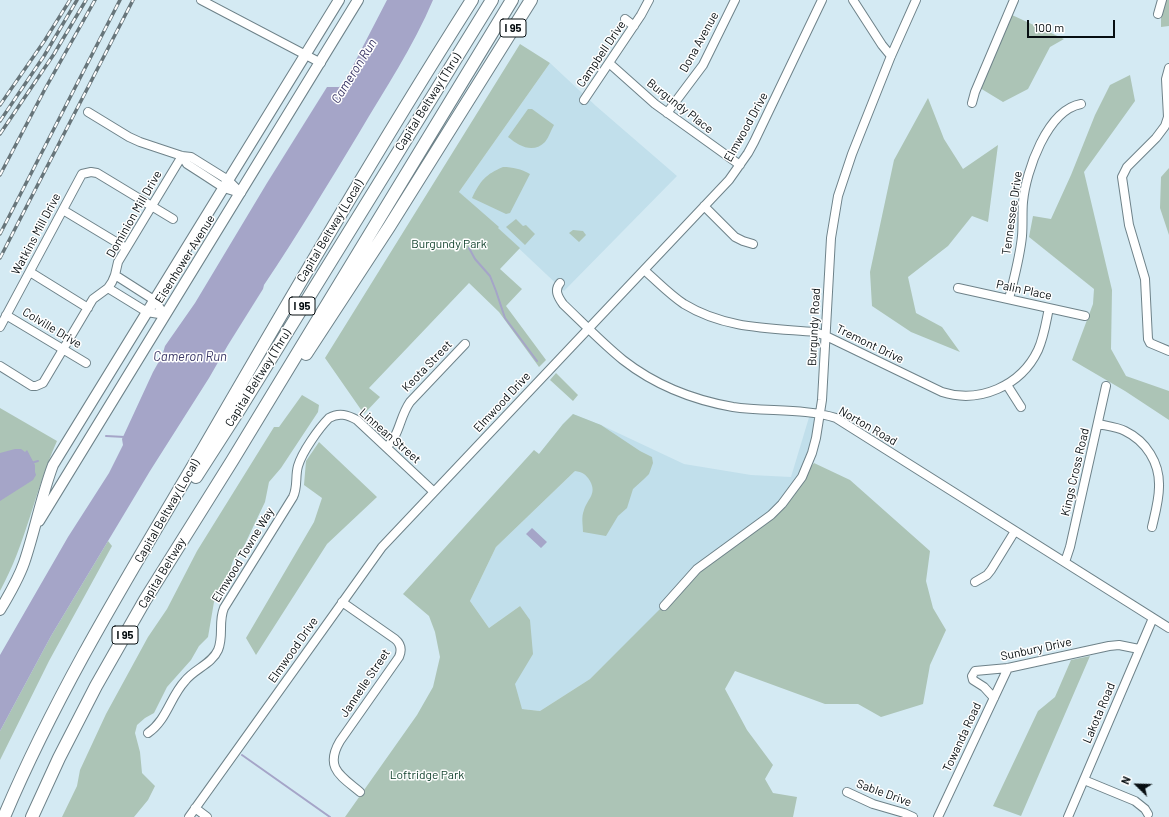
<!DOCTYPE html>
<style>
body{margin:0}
#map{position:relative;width:1169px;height:817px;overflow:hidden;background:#d4eaf3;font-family:Barlow,sans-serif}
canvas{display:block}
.north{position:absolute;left:1117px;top:765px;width:40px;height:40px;-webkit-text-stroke:3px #fff;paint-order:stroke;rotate:293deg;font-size:11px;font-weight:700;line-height:16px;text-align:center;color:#070e11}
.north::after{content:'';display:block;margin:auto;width:14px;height:18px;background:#070e11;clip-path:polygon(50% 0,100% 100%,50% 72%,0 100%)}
.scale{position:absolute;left:1027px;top:20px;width:88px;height:18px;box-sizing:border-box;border:2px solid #070e11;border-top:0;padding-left:5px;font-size:12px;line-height:14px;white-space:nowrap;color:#070e11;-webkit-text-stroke:3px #fff;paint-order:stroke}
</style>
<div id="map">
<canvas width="1169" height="817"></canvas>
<div class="north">N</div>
<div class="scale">100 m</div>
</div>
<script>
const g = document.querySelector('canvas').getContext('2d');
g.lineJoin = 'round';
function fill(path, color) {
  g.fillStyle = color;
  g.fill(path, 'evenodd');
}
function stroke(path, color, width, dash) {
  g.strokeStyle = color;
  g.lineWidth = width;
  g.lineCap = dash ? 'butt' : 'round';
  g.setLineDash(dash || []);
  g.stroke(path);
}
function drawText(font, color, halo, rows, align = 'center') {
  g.font = font + ' Barlow,sans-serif';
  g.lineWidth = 3;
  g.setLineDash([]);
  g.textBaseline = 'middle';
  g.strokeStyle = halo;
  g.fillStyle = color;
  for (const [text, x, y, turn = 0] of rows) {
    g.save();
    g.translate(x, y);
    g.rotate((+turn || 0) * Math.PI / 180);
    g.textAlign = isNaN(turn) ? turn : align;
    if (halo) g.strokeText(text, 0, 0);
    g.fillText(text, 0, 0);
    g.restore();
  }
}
fill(new Path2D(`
 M550,63L596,106L677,176L564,291L459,192Z
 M573,414L601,425L684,464L751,475L791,477L810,414L820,415L804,472L782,504L664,606L590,679L540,711L504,707L520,606L489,628L470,601L496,547L574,472L539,454L563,424Z`), '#c1dfeb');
fill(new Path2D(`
 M1162,0H1169V26L1161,27V7Z
 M1012,15L1064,39L1050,47L1028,89L1003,102L980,88Z
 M520,44L550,63L459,192L499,227L498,228L520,248L500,269L522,289L506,306L546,360L539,367L499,312L469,283L369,388L380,397L364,414L325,358Z
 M1130,75L1135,101L1084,172L1112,290L1111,349L1126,376L1169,391V420L1125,391L1072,360L1093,304L1094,289L1029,237L1033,216L1051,219L1071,175L1095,115L1110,85Z
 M928,98L944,139L963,169L998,145L988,222L972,216L948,246L908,277L916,313L942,327L960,352L911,332L872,306L870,272L894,160Z
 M528,109H532L554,125C551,130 549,137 545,142C533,154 519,146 508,137Z
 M503,167C513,167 521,169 530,174L510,213L506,214L472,198C480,181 486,174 503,167Z
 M1169,168V235L1160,208L1161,177Z
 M516,219L523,226L526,225L535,234L525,245L506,227Z
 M573,230L583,231L586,235L579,242L569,233Z
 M556,373L578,395L573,401L550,380Z
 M302,395L319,405L318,412L281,468L269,482L265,502L244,546L233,561L226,582L214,602L208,637L199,646L191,660L167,687L154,713L145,718L137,725L135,733L140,752L142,773L155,786L148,800L134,817H62L77,786L80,770L106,714L148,637L167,609L197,551L274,427H279Z
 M0,408L57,441C35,490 26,544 0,591Z
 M573,414L601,425L640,451L652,457L653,463L649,474L644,479L633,489L627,508L618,516L606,536L583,532C583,525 581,517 584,510C588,498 597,494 590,481C586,474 582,472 575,471L496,547L470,601L489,628L520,606L530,620L533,654L515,684L522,709L540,711L590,679L705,564L782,504L814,463L850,480L930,551L926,581L933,608L946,630L930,665L923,704L881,717L858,704H825L735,671L725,689L747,730L773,765L765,779L773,793L797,797L793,817H345L417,715L433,687L440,657L435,632L429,616L403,594L534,450L539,454L563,424Z
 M319,442L377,497L327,544L256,655L246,638L314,522L322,498L304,485L306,461Z
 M108,541L112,546L49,661L0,760V731L51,636Z
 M1090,656L1021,816L993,806L1038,711L1055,697L1071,660Z`), '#acc4b6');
fill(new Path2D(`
 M387,0H433C413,47 385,89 359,133C328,184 297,236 264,285L263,289L228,345L209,378L150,471L51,636L0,731V655L68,537L109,473L123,445L122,439L153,372L162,356L165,346L195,303L267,183L327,87H339L344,83Z
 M15,449H21L25,452L27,450L35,465V472L36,475L33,480L0,501V453Z
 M532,528L547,542L541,548L526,534Z`), '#a5a5c8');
stroke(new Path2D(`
 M469,248L475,259L490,276L496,291L505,318L537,361
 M106,436L125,437
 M31,463L38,461
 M242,755L330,817`), '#a5a5c8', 2);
const minor = new Path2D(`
 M201,0L321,63
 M853,0L882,45L891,56
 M1158,14L1162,0
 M625,19L634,26
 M609,63L655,104L740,165
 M1169,68L1166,79L1168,117L1165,126L1156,138L1127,167L1122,177L1129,225L1145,279L1148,339L1150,343L1169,351
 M584,100L641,15L649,0
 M972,103L975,92L1014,0
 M88,112L129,137L140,142L182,156L191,157L228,180L241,193
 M667,113L703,65L735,0
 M182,156L187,164L201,173L224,188L240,193
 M704,206L735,237L743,241L753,244
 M63,210L126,248
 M644,270C657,281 669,294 684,304C725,329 769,328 815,332L826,336L942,392C979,404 1021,386 1038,350C1044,337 1046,322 1049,308
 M30,272L88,308
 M115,275L154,300L165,315
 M560,283C554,290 558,297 563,304C583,323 602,343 623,360C655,385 693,400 733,407C766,412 805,408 836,418L1169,628
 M108,288L147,312L165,315
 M958,288L1085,316
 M1009,299C1014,278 1020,257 1022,236C1023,225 1022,213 1023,202C1026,171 1047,110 1081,104
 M6,315L86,363
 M0,327L82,174L91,172L97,173L173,219
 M0,366L32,386H36L43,383L93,299L108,288L112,282L115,275L118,262L182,156
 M1007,385L1021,407
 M1098,424C1107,426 1117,427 1125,431C1146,441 1160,463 1159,487C1159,500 1155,514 1152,527
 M387,447C401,432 399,418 410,402L465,344
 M1065,562L1070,547L1106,386
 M975,582L987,575L991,570L1015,531
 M342,602L395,639C401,644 402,650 399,657L340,741C324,768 341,776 360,792
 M664,606L697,569L771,515L782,504L802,477L812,453L816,438L822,400L831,238L838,196L852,154L891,56L916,0
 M994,698L984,687L973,680L972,676L975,671L1008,668L1109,646L1119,645L1139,649
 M148,733C167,720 170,697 185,681C194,669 212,664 218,650C224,636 218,622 224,608L293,497C298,487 295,476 298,466C302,452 319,428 329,418C339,412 348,415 357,420L434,492
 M1084,780L1135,801L1145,809L1148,814
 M847,792L873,804L904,813L913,817
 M195,808L207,817
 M189,817L382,547L729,180L748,153L754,142L822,0
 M938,817L1008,668
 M1068,817L1153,618`);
const major = new Path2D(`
 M39,521L358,0
 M0,610C9,595 18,580 24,563C35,531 41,497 53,465L339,0`);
const highway = new Path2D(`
 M306,354L389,227L531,0
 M196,477L241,407L492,0
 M4,817C58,689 132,570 202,451C290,299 378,148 472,0
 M32,817L59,758L96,686L145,600L232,461L512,0`);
stroke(minor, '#6e8289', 10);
stroke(major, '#6e8289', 12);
stroke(highway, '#6e8289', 14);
stroke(minor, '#fff', 8);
stroke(major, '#fff', 10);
stroke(highway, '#fff', 12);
const rail = new Path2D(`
 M0,105L45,40L70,0
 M0,121L44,56L77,0
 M0,134L54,54L86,0
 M0,175L45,89L95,0
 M0,234L120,0
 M0,258L133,0`);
stroke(rail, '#67757a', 3.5);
stroke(rail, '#fff', 2, [6]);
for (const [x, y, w] of [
 [513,28,26],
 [302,306,26],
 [125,635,26]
]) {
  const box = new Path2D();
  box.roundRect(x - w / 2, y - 9, w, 18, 3);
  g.fillStyle = '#fff';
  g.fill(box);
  stroke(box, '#070e11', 1);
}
drawText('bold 11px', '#070e11', null, [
 ["I 95",513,28],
 ["I 95",302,306],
 ["I 95",125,635]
]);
drawText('12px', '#070e11', '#fff', [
 ["Dona Avenue",699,42,-61],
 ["Campbell Drive",601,54,-56],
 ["Capital Beltway (Thru)",428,102,-58],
 ["Burgundy Place",680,106,38],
 ["Elmwood Drive",746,127,-61],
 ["Tennessee Drive",1012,213,-82],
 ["Dominion Mill Drive",134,214,-60],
 ["Capital Beltway (Local)",330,231,-59],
 ["Watkins Mill Drive",36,234,-62],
 ["Eisenhower Avenue",185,259,-58],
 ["Palin Place",1024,290,12],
 ["Burgundy Road",814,327,-87],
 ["Colville Drive",52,328,31],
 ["Tremont Drive",870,344,26],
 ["Keota Street",427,366,-46],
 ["Capital Beltway (Thru)",258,378,-58],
 ["Elmwood Drive",502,402,-47],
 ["Norton Road",868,426,30],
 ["Linnean Street",390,436,41],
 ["Kings Cross Road",1075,472,-77],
 ["Capital Beltway (Local)",167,511,-60],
 ["Elmwood Towne Way",243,555,-59],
 ["Capital Beltway",162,573,-59],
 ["Sunbury Drive",1036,649,-12],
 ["Elmwood Drive",293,650,-55],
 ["Jannelle Street",365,683,-56],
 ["Lakota Road",1099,713,-67],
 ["Towanda Road",962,737,-65],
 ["Sable Drive",884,793,20]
]);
drawText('12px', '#12422d', '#fff', [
 ["Burgundy Park",449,244],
 ["Loftridge Park",427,775]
]);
drawText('italic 13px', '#393665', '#fff', [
 ["Cameron Run",354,71,-58],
 ["Cameron Run",190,357]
]);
</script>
